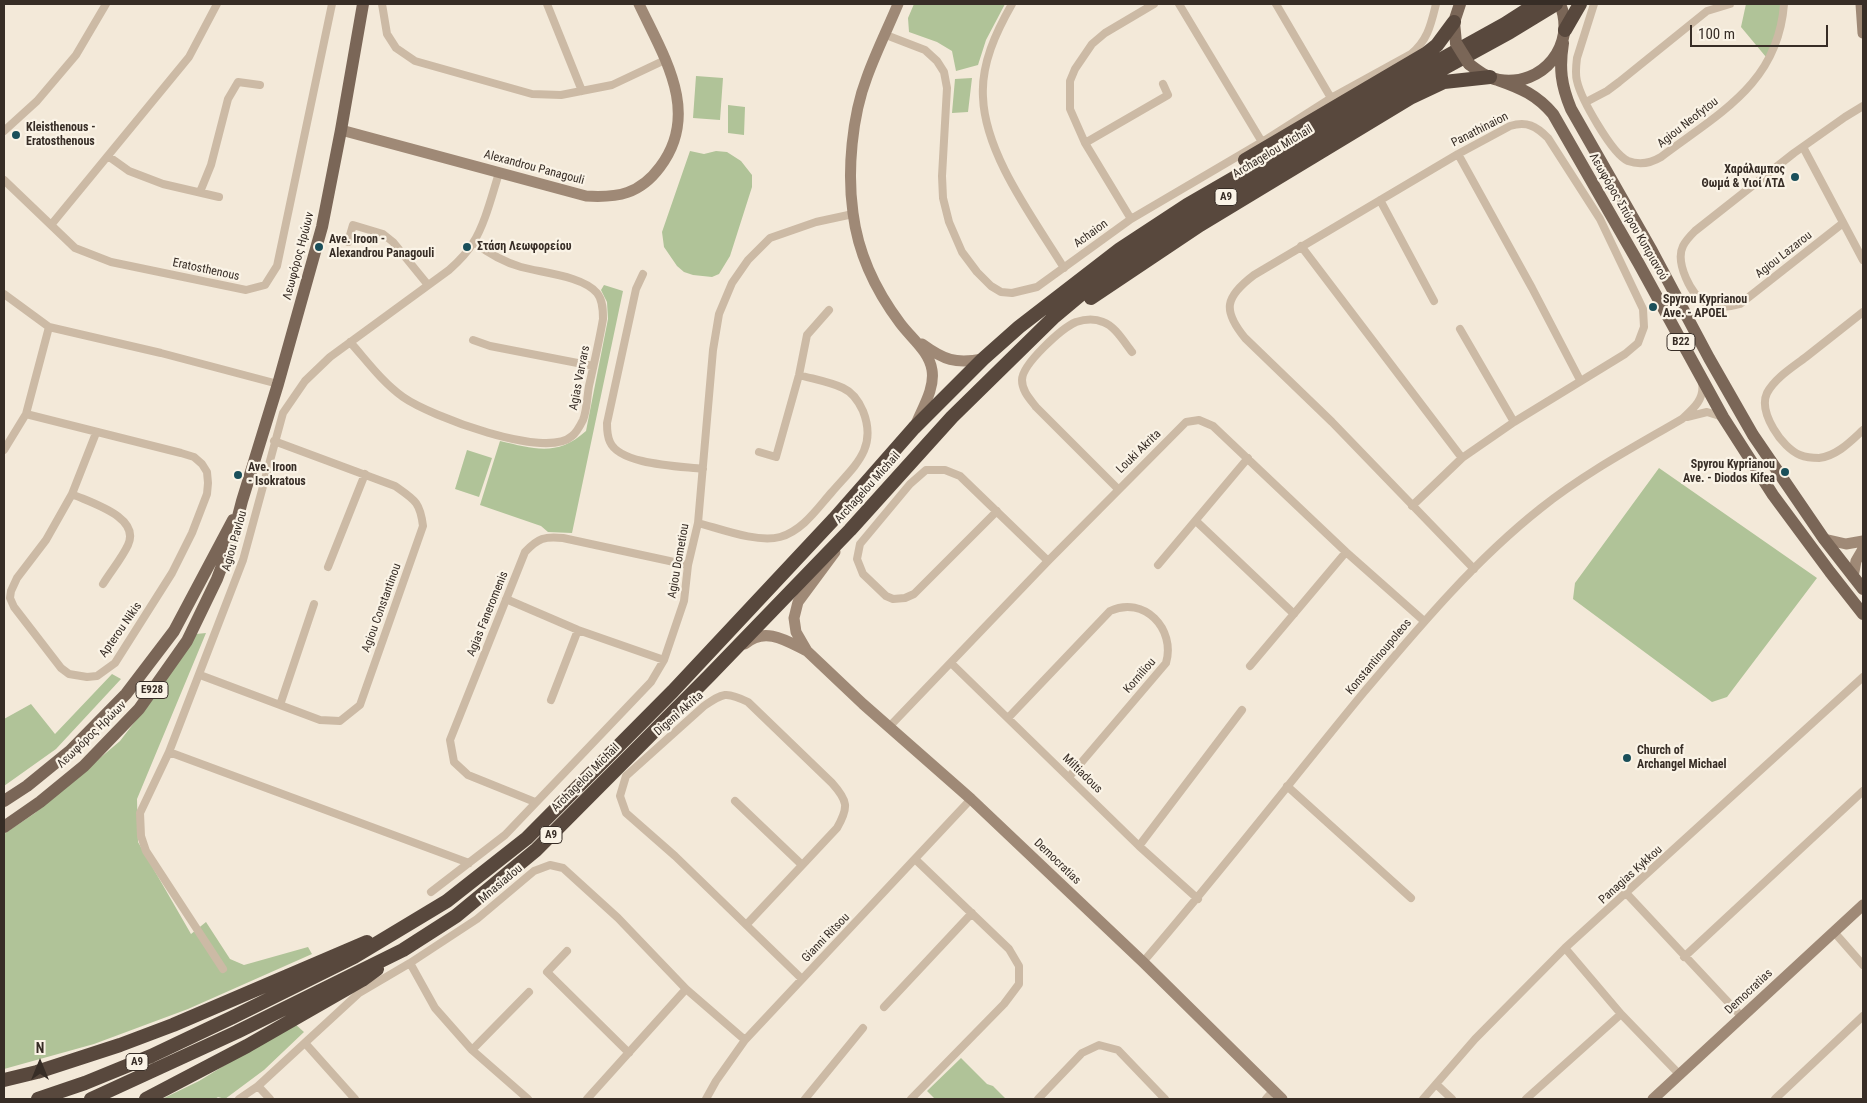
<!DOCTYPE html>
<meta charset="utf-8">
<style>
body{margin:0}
#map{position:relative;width:1867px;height:1103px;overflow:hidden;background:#f3e9d9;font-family:"Roboto Condensed",sans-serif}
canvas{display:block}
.frame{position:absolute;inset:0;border:5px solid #372d26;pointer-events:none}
.north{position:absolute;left:15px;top:1038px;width:50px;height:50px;-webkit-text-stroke:4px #faf3e6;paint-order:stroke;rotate:0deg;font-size:14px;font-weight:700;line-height:20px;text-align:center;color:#372d26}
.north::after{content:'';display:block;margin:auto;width:18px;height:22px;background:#372d26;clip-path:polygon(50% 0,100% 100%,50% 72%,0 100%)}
.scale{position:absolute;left:1690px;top:25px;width:138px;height:22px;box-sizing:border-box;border:2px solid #372d26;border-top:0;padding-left:6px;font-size:15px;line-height:18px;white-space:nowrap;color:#372d26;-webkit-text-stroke:4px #faf3e6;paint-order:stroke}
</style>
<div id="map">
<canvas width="1867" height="1103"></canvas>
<div class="frame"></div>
<div class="north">N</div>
<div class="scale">100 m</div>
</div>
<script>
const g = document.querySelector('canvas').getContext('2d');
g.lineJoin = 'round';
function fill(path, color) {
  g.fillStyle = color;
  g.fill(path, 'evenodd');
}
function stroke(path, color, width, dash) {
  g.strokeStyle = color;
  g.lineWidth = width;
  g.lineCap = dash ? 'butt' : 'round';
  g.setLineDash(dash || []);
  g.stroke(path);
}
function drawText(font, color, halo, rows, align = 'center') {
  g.font = font + ' "Roboto Condensed",sans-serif';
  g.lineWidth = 4.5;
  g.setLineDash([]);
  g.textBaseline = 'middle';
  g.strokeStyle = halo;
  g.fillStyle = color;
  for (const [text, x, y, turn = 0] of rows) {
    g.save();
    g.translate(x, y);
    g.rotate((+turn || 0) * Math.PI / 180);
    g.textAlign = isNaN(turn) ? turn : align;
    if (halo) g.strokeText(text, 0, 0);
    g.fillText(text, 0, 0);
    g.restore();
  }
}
fill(new Path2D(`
 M914,4H1005L986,40L978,65L956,71L952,51L937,42L909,32L908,18Z
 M1746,4H1781L1778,31L1766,57L1741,27Z
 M696,76L723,78L720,120L693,118Z
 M972,78L968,112L952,113L955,79Z
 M728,105L745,107L744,135L728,133Z
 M690,151L704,154L716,151L727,152L741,161L752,175V187L730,256L719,274L712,277L693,275L684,272L677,266L664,247L662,232Z
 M604,285L623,291L572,533L548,532L541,526L480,505L500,441C535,449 557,457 586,431L608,319L607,302L601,290Z
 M467,450L492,458L479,497L455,489Z
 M1659,468L1817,578L1727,697L1712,702L1573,599L1575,583Z
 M206,633L137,799L138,842L191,934L206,922L230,959L244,965L308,947L312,954L188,1009L94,1044L4,1069V834L35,813L120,741L156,694L196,634Z
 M112,674L121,679L56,749L4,786V719L31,704L55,734Z
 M294,1023L304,1032L264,1070L225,1099L218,1097L215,1099H162L199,1081Z
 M961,1058L987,1084L993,1086L1006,1099H935L927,1091Z`), '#b0c398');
stroke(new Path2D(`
 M382,4L387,34L396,48L415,61L532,94L561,95L612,85L665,60
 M547,4L582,91
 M1012,4C996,32 981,64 983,97C985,155 1034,219 1064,268
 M1179,4L1262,142
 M1276,4L1331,98
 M1594,4L1577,58C1576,66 1575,74 1577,81C1581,99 1612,154 1628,161C1639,165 1651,163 1661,157C1719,113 1778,84 1784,4
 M886,35L925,50L937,61L944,72L947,88L942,176L943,198L949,222L962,252L977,272L991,286L1001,292L1012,293L1037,287L1131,219L1262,142L1331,98L1411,54C1428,40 1431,24 1436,4
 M1586,102L1607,91L1619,82L1707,11L1730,4
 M4,131L37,101L76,55L106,4
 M1085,143L1168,95L1163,84
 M1803,147L1863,260
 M1458,154L1532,288L1580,380
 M108,156L129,171L163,184L219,197
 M4,180L75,248L111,262L246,290L265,285L277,266L332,4
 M200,192L211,165L228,99L238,82L260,85
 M1380,200L1434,301
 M1131,219L1085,143L1070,109V81L1075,69L1092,44L1105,33L1154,4
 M1843,223L1740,304C1729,307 1718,309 1706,303C1691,296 1675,262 1683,246C1686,240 1691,235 1695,231L1794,153L1845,117L1863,106
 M51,225L189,57L217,4
 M348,242L353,225L383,234L393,242L428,285
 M1301,246L1462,458
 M643,274L636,289L607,423C607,429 607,436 610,442C620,465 680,466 703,469
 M4,294L49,327L161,353L278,384
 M1863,312C1844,327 1825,342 1806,357C1793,367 1775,378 1767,393C1758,412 1782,448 1800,455C1805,457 1813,458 1819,458C1837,456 1851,441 1863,430
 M1460,329L1514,422
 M473,340L490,346L593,366
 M350,342C367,361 382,382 403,397C430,416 546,460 572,436C576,433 581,424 583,420C587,410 587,397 589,386C594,364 599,342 603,319C603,311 603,300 597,293C583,276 543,273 521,267C504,262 488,253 474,242
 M26,414L181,453L194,457L202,464L207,472L208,483L207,494L192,533L172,573L115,663L97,676L87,677L69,674L61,668L14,607L10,598L11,591L17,578L46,540L72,494L96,433
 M1687,417L1707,412L1723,417
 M4,450L26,414L49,327
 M759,452L776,457L799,375L807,335L829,310
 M1118,489L1036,407C1030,399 1022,391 1022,380C1022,364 1062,328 1076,322C1085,319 1094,318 1103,322C1115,326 1124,342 1132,352
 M72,494C91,503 141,517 128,545C122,558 111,571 103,584
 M1412,506L1462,458L1514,422L1625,354L1638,343L1644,327L1643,309L1600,219L1548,138C1536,126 1527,121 1510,126L1458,154L1254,275C1225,297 1222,310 1245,338L1332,422L1474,569
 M997,511L914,594L905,598L893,599L886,596L863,574L857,559L860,544L910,484L926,470H945L960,476L1048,561
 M1196,521L1294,614
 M698,523C721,529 757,543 780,537C802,531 817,509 831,493C854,466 878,449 863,411C859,402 852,392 843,388C830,382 813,379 799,375
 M1158,565L1248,458
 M328,567L365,474
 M506,599L578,630L664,660
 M951,663L1139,846L1198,899
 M1250,666L1346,552
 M200,675L320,720L340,721L360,705L423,526C420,502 415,500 395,486L274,441
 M551,700L578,630
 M280,705L314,604
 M1008,718L1110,611C1144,595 1176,629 1166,663L1069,777
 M889,727L1048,561L1186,422L1199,420L1213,426L1346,552L1424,621
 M169,752L469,863
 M1287,786L1411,898
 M735,801L801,864
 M535,802L468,775L454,762L450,740L525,552C538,538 545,536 563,538L688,565
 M1139,846L1242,710
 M431,892L505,835L651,682L664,660L684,601L688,565L698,523L713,350L719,314L732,283L748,260L770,238L816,222L853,214
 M1627,894L1742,1017
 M747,924L837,828C849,807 848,801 832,783L748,702C726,691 723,693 704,706L626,776L620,796L626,813L675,856L802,979
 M1834,932L1863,965
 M1565,948L1621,1014L1680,1075
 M567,951L547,972L629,1053
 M1684,957L1863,791
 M1143,962C1219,874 1290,782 1364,692C1419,627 1474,561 1541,508C1585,473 1634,447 1682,419C1693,409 1705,399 1702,383
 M410,963L435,1008L472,1050L528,1099
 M223,969L146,851L141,836L140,813L169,752L243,560L283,413L305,381L330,357L449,270C458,262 467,253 473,243C485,224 492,195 499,173
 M884,1007L972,913
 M305,1043L355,1099
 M472,1050L529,992
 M1436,1084L1452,1099
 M258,1086L270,1099
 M239,1099L258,1086L359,993L410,963L477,919L534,871L550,865L563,868L618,918L686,989L745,1040
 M587,1099L686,989
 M706,1099L716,1081L745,1040L971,799
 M805,1099L863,1028
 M911,1099L1004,1004L1019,984V966L1009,949L915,859
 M1038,1099L1082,1053L1099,1045L1118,1050L1165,1099
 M1266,1099L1273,1091
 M1423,1099L1475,1039L1565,948L1863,677
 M1526,1099L1621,1014
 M1775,1099L1863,1016`), '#ccbaa5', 8);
stroke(new Path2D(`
 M898,4C888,28 876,52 867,77C852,116 847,171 853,213C858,253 876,291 900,323C911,338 929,351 932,370C935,388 923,407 916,424
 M1861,4L1863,33
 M341,130L586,196C618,198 640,194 660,167C701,113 664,57 639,4
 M922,344C944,360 955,364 983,359
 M1824,539L1846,544L1863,541
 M835,552L798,602L794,618L796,632L807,651L863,704L971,799L1143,962L1282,1099
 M1853,577L1856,561L1863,549
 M745,644C765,626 787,641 807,651
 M1653,1099L1863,905`), '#9f8976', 11);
stroke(new Path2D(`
 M1456,43L1454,22L1460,4
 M1563,43C1559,68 1561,85 1571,109L1652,251L1709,358L1753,435L1824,539L1863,589
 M1469,64C1478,71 1487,78 1499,80C1543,87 1577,45 1560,4
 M1498,80C1521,88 1537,95 1553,114L1639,264L1723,417L1773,495L1830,572L1863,614
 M4,801L27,786L70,751L126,694L174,631L233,520
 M4,827L40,802L84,766L139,709L187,641L217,579L233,536L242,501L278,384L322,227L341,130L363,4`), '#7a6657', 12);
stroke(new Path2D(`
 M1565,30L1580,4
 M1245,160L1427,53L1437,45L1454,22
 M1091,298L1200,225L1410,98L1444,82L1490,77
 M4,1080L37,1072L120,1045L173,1025L367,942
 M38,1099L85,1083L151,1056L233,1017L354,957L447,901L527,838L673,691L834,519L914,428L983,359L1019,327L1120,249L1187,205L1400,82L1505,24L1536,4
 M91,1099L237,1032L403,950L456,916L536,850L709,676L850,530L952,417L1053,318L1090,287L1128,258L1194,216L1404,90L1510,32L1556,4
 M146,1099L247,1046L362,980L377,969`), '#58483d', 14);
stroke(new Path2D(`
 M1456,43L1469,64`), '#7a6657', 12);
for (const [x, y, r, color] of [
 [16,135,5,"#1a4f5a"],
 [1795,177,5,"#1a4f5a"],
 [319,247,5,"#1a4f5a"],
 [467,247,5,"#1a4f5a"],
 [1653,307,5,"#1a4f5a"],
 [1785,472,5,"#1a4f5a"],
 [238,475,5,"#1a4f5a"],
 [1627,758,5,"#1a4f5a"]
]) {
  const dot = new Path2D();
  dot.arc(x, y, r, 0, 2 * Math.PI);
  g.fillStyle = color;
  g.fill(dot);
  stroke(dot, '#faf3e6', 2);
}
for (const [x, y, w] of [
 [1226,197,22],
 [1681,342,28],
 [152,690,32],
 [551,835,22],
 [137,1062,22]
]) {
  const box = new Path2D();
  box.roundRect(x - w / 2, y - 8.5, w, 17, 4);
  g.fillStyle = '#faf3e6';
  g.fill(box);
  stroke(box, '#372d26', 1);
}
drawText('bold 11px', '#372d26', null, [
 ["A9",1226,197],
 ["B22",1681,342],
 ["E928",152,690],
 ["A9",551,835],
 ["A9",137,1062]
]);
drawText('12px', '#372d26', '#faf3e6', [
 ["Agiou Neofytou",1688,123,-38],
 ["Panathinaion",1480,130,-27],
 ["Archagelou Michail",1273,152,-31],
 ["Alexandrou Panagouli",534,168,15],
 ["Λεωφόρος Σπύρου Κυπριανού",1628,217,60],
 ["Achaion",1091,234,-36],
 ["Agiou Lazarou",1784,255,-38],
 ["Λεωφόρος Ηρώων",299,256,-75],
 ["Eratosthenous",206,270,12],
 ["Agias Varvars",580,378,-79],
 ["Louki Akrita",1139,452,-44],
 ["Archagelou Michail",868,488,-48],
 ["Agiou Pavlou",235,541,-74],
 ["Agiou Dometiou",679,561,-80],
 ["Agiou Constantinou",382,608,-70],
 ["Agias Faneromenis",488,614,-68],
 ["Apterou Nikis",121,630,-55],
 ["Konstantinoupoleos",1379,657,-50],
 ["Korniliou",1140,676,-49],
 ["Digeni Akrita",679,714,-41],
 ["Λεωφόρος Ηρώων",92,735,-44],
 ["Miltiadous",1082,774,44],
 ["Archagelou Michail",586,778,-45],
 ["Democratias",1057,862,44],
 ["Panagias Kykkou",1631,875,-42],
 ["Mnasiadou",501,884,-40],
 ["Gianni Ritsou",826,938,-46],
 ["Democratias",1749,992,-43]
]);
drawText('bold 12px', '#372d26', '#faf3e6', [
 ["Kleisthenous -",26,128],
 ["Eratosthenous",26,142],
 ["Χαράλαμπος",1785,170,"right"],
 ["Θωμά & Υιοί ΛΤΔ",1785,184,"right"],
 ["Ave. Iroon -",329,240],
 ["Alexandrou Panagouli",329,254],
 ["Στάση Λεωφορείου",477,247],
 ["Spyrou Kyprianou",1663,300],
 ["Ave. - APOEL",1663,314],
 ["Spyrou Kyprianou",1775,465,"right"],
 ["Ave. - Diodos Kifea",1775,479,"right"],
 ["Ave. Iroon",248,468],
 ["- Isokratous",248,482],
 ["Church of",1637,751],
 ["Archangel Michael",1637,765]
], 'left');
</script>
